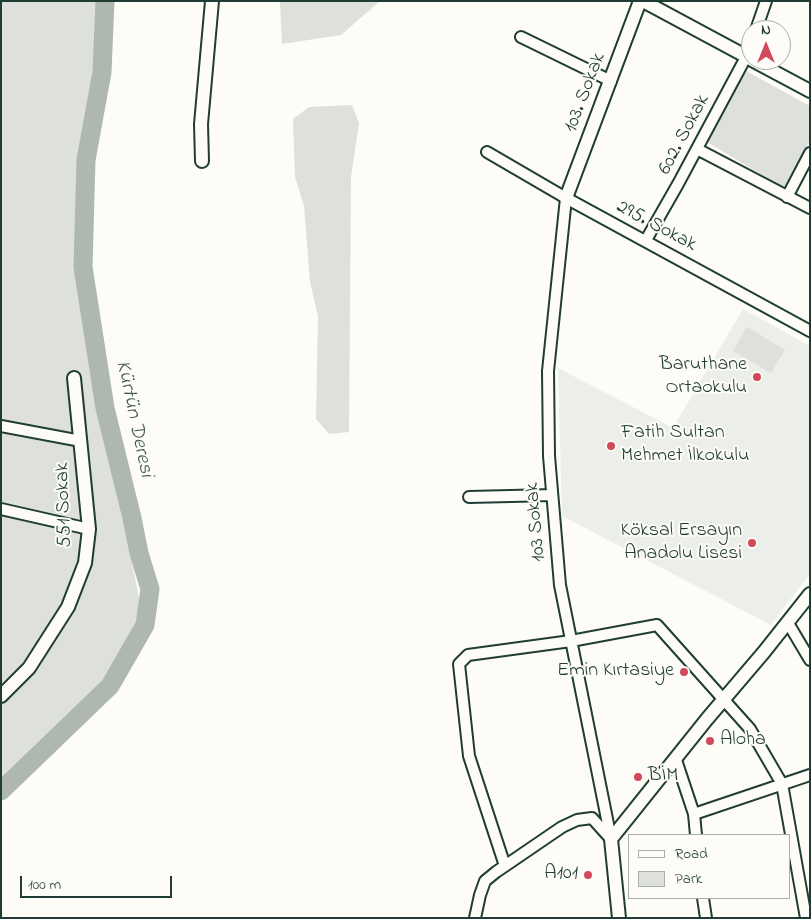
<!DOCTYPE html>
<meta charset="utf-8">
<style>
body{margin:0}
#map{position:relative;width:811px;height:919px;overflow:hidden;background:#fdfcf7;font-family:"Indie Flower",sans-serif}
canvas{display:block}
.frame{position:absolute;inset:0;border:2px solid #1f3d34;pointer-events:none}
.legend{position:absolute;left:628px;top:834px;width:162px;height:65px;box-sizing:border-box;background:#fdfcf7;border:1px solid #a4b0a9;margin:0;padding:6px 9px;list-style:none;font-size:15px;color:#1f3d34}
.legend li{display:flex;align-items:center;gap:10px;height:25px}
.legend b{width:25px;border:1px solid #a4b0a9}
.north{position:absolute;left:741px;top:20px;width:50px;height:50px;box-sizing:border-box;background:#fdfcf7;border:1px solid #a4b0a9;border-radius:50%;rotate:0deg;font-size:14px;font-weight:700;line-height:20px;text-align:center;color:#1f3d34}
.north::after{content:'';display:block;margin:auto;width:18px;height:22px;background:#d1495b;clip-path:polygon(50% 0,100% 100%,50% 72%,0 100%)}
.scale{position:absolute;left:20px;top:876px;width:152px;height:22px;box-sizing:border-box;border:2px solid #1f3d34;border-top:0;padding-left:6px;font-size:15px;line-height:18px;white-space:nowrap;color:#1f3d34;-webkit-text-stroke:4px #fdfcf7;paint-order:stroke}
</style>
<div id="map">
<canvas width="811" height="919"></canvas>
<div class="frame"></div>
<ul class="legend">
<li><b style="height:6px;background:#fdfcf7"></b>Road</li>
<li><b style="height:14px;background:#dde0db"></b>Park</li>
</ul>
<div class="north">N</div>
<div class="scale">100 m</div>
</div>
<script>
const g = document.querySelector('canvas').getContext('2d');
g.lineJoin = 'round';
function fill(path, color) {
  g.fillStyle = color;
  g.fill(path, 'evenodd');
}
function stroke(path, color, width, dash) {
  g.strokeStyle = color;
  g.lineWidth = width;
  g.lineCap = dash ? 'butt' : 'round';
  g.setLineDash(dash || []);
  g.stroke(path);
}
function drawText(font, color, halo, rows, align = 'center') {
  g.font = font + ' "Indie Flower",sans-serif';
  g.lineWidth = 4;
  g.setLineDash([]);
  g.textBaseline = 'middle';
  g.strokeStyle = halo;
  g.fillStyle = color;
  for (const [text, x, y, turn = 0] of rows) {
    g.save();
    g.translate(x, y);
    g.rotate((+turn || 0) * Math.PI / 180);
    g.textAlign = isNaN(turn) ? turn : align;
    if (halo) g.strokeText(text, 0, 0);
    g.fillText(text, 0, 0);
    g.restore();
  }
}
fill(new Path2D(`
 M743,309L810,346V574L771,625L562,516L558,368L673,428Z`), '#eceee9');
fill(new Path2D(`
 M1,1L105,2L86,160L83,267L91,354L143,619L110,686L1,781Z
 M280,1H380L341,35L282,44Z
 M746,71L810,106V140L788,184L782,187L707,142Z
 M352,105L359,123L351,177L349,432L329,434L316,419L318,316L310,282L304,206L295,177L293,119L309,107Z
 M747,327L785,350L771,373L733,351Z`), '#dde0db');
stroke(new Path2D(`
 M1,791L110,686L145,625L150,589L139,553L132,518L105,408L83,267L86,160L102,72L105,1`), '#aeb8b1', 19);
const minor = new Path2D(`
 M756,30L766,1
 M521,37L611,81
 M697,149L810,208
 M487,152L566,198L810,331
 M787,197L810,153
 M566,198L548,371L549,456L560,585L611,839
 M646,240L678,184L746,57L751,44
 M1,426L81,441
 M469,497L552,495
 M1,509L89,529
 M788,623L810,660
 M676,760L694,814L696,835
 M694,814L810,775
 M505,866L469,756L459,664L468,655L571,641L657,625L750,729L782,784L806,918
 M703,898L706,918
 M475,918L480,895L485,881L496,872L562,827L577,820L592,818L610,838`);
const tertiary = new Path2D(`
 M643,1L751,59
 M752,60L810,91
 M202,161L201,124L212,1
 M566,198L640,1
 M1,696L29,668L68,607L85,563L89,529L74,378
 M619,918L611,839L707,719L764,652L810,594`);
stroke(minor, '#1f3d34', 14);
stroke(tertiary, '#1f3d34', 16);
stroke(minor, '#fdfcf7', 10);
stroke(tertiary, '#fdfcf7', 12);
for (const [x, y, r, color] of [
 [757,377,5,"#d1495b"],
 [611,446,5,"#d1495b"],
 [752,543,5,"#d1495b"],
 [684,672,5,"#d1495b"],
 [710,741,5,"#d1495b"],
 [638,777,5,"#d1495b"],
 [588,875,5,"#d1495b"]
]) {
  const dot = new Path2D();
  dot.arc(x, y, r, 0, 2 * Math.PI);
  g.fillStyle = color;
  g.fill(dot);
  stroke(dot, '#fdfcf7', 2);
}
drawText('20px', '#1f3d34', '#fdfcf7', [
 ["103. Sokak",586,93,-69],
 ["602. Sokak",685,135,-62],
 ["295. Sokak",656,227,28],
 ["551 Sokak",65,505,-92],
 ["103 Sokak",537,522,-95]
]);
drawText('20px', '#1f3d34', '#fdfcf7', [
 ["Baruthane",747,366],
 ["Ortaokulu",747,389],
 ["Fatih Sultan",621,434,"left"],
 ["Mehmet İlkokulu",621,457,"left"],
 ["Köksal Ersayın",742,532],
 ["Anadolu Lisesi",742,555],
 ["Emin Kırtasiye",674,672],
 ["Aloha",720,741,"left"],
 ["BİM",648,777,"left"],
 ["A101",578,875]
], 'right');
drawText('italic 21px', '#435c53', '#fdfcf7', [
 ["Kürtün Deresi",133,419,78]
]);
</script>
